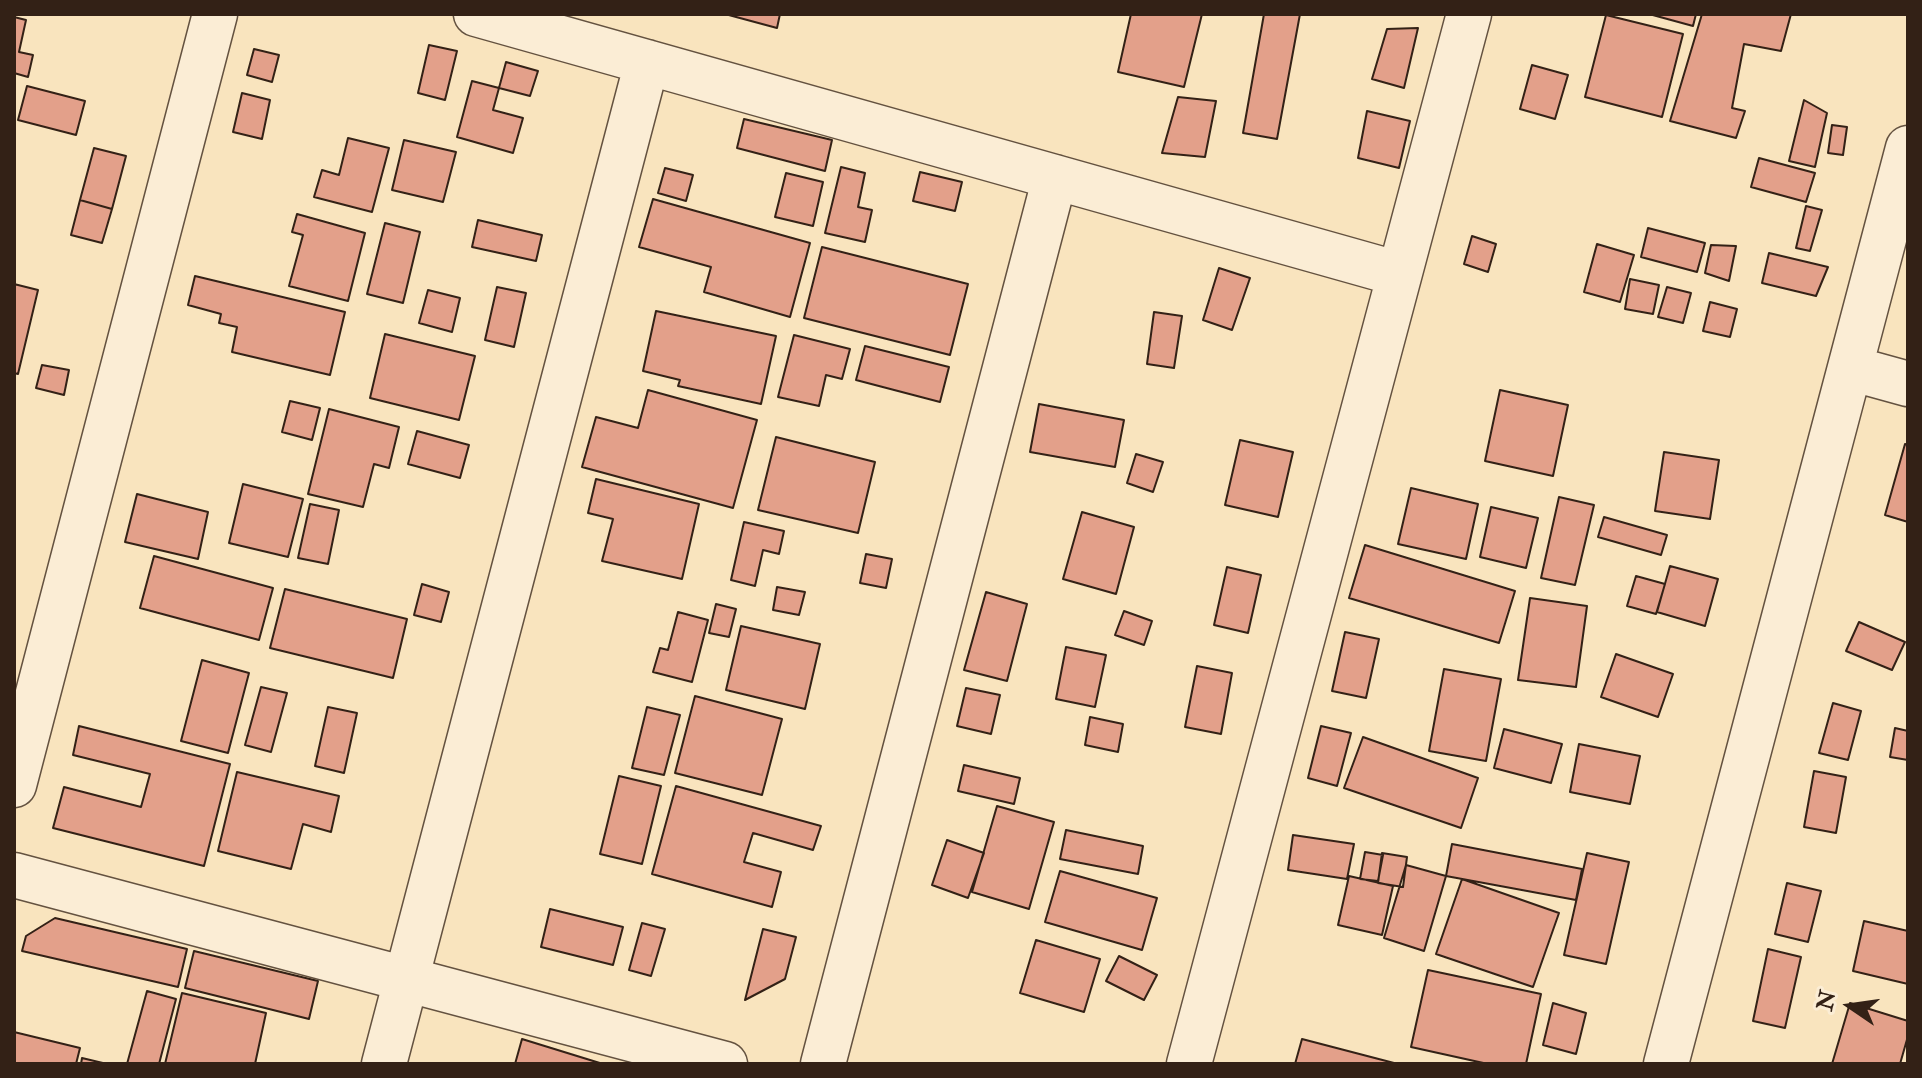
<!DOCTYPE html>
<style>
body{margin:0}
#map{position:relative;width:1922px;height:1078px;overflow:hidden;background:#f9e4be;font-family:"IM FELL Double Pica",serif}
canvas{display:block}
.frame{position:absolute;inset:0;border:16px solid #332116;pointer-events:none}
.north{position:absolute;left:1810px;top:966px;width:80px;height:80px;-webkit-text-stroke:6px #fbedd5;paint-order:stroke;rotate:283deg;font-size:22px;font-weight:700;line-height:32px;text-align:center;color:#332116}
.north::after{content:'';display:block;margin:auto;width:28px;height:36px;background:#332116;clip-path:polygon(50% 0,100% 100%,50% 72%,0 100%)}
</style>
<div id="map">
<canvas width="1922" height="1078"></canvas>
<div class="frame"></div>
<div class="north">N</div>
</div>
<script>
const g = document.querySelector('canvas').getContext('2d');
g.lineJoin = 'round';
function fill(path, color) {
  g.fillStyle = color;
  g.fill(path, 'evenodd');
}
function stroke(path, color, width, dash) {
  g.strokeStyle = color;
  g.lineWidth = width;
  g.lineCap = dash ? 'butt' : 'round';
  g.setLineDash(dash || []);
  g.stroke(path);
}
const building = new Path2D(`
 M725,14H780L777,28Z
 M1131,14H1202L1184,87L1118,72Z
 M1264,14H1300L1277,139L1243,133Z
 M1649,14H1696L1693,26Z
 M1702,14H1791L1781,51L1744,44L1732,108L1745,111L1736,138L1670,121Z
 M1606,15L1683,34L1662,117L1585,97Z
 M14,17L26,20L19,52L33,55L28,77L14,73Z
 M1418,28L1404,88L1372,79L1387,29Z
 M429,45L457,51L445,100L418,93Z
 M254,49L279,55L272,82L247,75Z
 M506,62L538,71L530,96L499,88Z
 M1532,65L1568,75L1555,119L1520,109Z
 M472,81L499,88L493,110L523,118L513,153L457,137Z
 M27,86L85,101L76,135L18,120Z
 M242,93L270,100L262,139L233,132Z
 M1178,97L1216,101L1205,157L1162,153Z
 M1804,100L1827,113L1815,167L1789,161Z
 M1367,111L1410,121L1399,168L1358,158Z
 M744,119L832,140L825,171L737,148Z
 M1832,125L1847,127L1843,155L1828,153Z
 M348,138L389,148L372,212L314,197L322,170L339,175Z
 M404,140L456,152L443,202L392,190Z
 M94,148L126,156L112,209L80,200Z
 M1759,158L1815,173L1806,202L1751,187Z
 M841,167L865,173L858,207L872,210L865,242L825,233Z
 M665,168L693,175L686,201L658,193Z
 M920,172L962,182L955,211L913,201Z
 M786,173L823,182L813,226L775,217Z
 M653,199L810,243L790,317L704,292L711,267L639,247Z
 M80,200L112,209L102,243L71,235Z
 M1806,206L1822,210L1810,251L1796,248Z
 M297,214L365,233L348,301L289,286L303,235L292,232Z
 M478,220L542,235L536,261L472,247Z
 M385,223L420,232L403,303L367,294Z
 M1648,228L1705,243L1697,272L1641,257Z
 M1472,236L1496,244L1488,272L1464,264Z
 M1597,244L1634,255L1620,302L1584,292Z
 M1711,245L1736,246L1729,281L1705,273Z
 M822,247L968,284L950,355L804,318Z
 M1769,253L1828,267L1816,296L1762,283Z
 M1219,268L1250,278L1232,330L1203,320Z
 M195,276L345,312L330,375L232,352L237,327L219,323L221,314L188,305Z
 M1630,279L1659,285L1653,314L1625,309Z
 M14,284L38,290L18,374L14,373Z
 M497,287L526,293L514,347L485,340Z
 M1667,287L1691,293L1683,323L1658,317Z
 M428,290L460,298L452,332L419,323Z
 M1710,302L1737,309L1730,337L1703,331Z
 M656,311L776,336L761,404L678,386L680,380L643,371Z
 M1154,312L1182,316L1174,368L1147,364Z
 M385,334L475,356L459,420L370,398Z
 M794,335L850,349L842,379L826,375L819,406L778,397Z
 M865,346L949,367L940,402L856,380Z
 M42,365L69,370L64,395L36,388Z
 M648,390L757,420L733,508L582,467L596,417L638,428Z
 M1500,390L1568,405L1553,476L1485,461Z
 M290,401L320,408L312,440L282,432Z
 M1039,404L1124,420L1115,467L1030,452Z
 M329,409L399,427L389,468L374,464L363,507L308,494Z
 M417,431L469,445L460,478L408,464Z
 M776,437L875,462L858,533L758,510Z
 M1240,440L1293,452L1278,517L1225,505Z
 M1905,444L1908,445V522L1885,515Z
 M1664,452L1719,460L1710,519L1655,511Z
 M1136,454L1163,462L1153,492L1127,483Z
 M596,479L699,504L682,579L602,561L613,519L588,513Z
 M243,484L303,499L288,557L229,543Z
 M1411,488L1478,504L1466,559L1398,544Z
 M137,494L208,512L198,559L125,542Z
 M1559,497L1594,505L1575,585L1541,578Z
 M310,504L339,510L328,564L298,558Z
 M1491,507L1538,518L1526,568L1480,557Z
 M1082,512L1134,527L1116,594L1063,579Z
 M1604,517L1667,535L1661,555L1598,537Z
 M744,522L784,531L779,554L763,550L755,586L731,580Z
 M1365,545L1515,591L1499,643L1349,598Z
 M866,554L892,559L886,588L860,583Z
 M154,556L273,588L259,640L140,608Z
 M1670,566L1718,579L1705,626L1657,612Z
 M1227,567L1261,575L1248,633L1214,625Z
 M1636,576L1665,584L1656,614L1627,606Z
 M422,584L449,592L441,622L414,615Z
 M777,587L805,592L799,615L773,610Z
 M285,589L407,619L393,678L270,648Z
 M986,592L1027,604L1007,681L964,670Z
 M1530,598L1587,606L1576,687L1518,680Z
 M716,604L736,609L729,637L709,633Z
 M1124,611L1152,621L1144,645L1115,635Z
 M678,612L708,620L692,682L653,672L660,648L668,650Z
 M1859,622L1905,642L1892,670L1846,651Z
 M741,626L820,644L805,709L726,690Z
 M1345,632L1379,639L1366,698L1332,691Z
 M1066,647L1106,655L1095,707L1056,699Z
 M1616,654L1673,674L1658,717L1601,697Z
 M202,660L249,673L228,753L181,741Z
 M1197,666L1232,673L1221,734L1185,727Z
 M1444,669L1501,679L1486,761L1429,751Z
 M261,687L287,693L271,752L245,745Z
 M966,688L1000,695L991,734L957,726Z
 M695,696L782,719L762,795L675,773Z
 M1833,703L1861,711L1848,760L1819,753Z
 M328,707L357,713L344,773L315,766Z
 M647,707L680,715L664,775L632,768Z
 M1090,717L1123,724L1118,752L1085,745Z
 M79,726L230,764L204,866L53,828L64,787L141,807L150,774L73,755Z
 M1321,726L1351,733L1337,786L1308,778Z
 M1895,728L1908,731V760L1890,757Z
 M1504,729L1562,744L1551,783L1494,768Z
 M1363,737L1478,778L1461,828L1344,788Z
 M1579,744L1640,756L1630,804L1570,792Z
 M964,765L1020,778L1014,804L958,791Z
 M1814,771L1846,777L1836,833L1804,827Z
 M237,772L339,796L331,832L303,824L291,869L218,851Z
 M619,776L661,786L642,864L600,854Z
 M676,786L821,826L813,850L753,833L744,862L781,872L772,907L652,874Z
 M997,806L1054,822L1029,909L972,892Z
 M1066,830L1143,846L1138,874L1060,859Z
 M1293,835L1354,844L1347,879L1288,870Z
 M947,840L984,853L968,898L932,885Z
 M1452,844L1582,869L1576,900L1446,876Z
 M1365,852L1383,855L1378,881L1360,879Z
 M1382,853L1407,857L1403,887L1378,883Z
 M1587,853L1629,862L1606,964L1564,955Z
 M1406,865L1446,876L1424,951L1384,938Z
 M1060,871L1157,898L1142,950L1045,922Z
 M1349,876L1393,886L1382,935L1338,925Z
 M1462,879L1559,913L1533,987L1436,954Z
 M1787,883L1821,891L1808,942L1775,934Z
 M550,909L623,927L613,965L541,947Z
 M55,918L187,949L178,987L22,951L26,936Z
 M1864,921L1908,931V984L1853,971Z
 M642,923L665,929L651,976L629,970Z
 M763,929L796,937L785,979L745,1000Z
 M1036,940L1100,959L1084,1012L1020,993Z
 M1768,949L1801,957L1785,1028L1753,1021Z
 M194,951L318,981L309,1019L185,988Z
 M1119,956L1157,975L1144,1000L1106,981Z
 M1428,970L1541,994L1526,1064H1488L1411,1047Z
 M147,991L176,999L159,1064H127Z
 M182,993L266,1013L255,1064H165Z
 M1553,1003L1586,1013L1576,1054L1543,1045Z
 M1850,1003L1908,1021V1036L1900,1064H1832Z
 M14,1032L80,1048L76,1064H14Z
 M522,1039L603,1064H515Z
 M1302,1039L1394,1063L1393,1064H1295Z
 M82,1058L107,1064H81Z`);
fill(building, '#e3a08a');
stroke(building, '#332116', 2);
const minor = new Path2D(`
 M476,14L1399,274
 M1850,368L1908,384
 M14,785L215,14
 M14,875L725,1064
 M384,1064L647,62
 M823,1064L1055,177
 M1189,1064L1469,14
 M1666,1064L1908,148`);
stroke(minor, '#645240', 47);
stroke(minor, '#fbedd5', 44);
</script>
